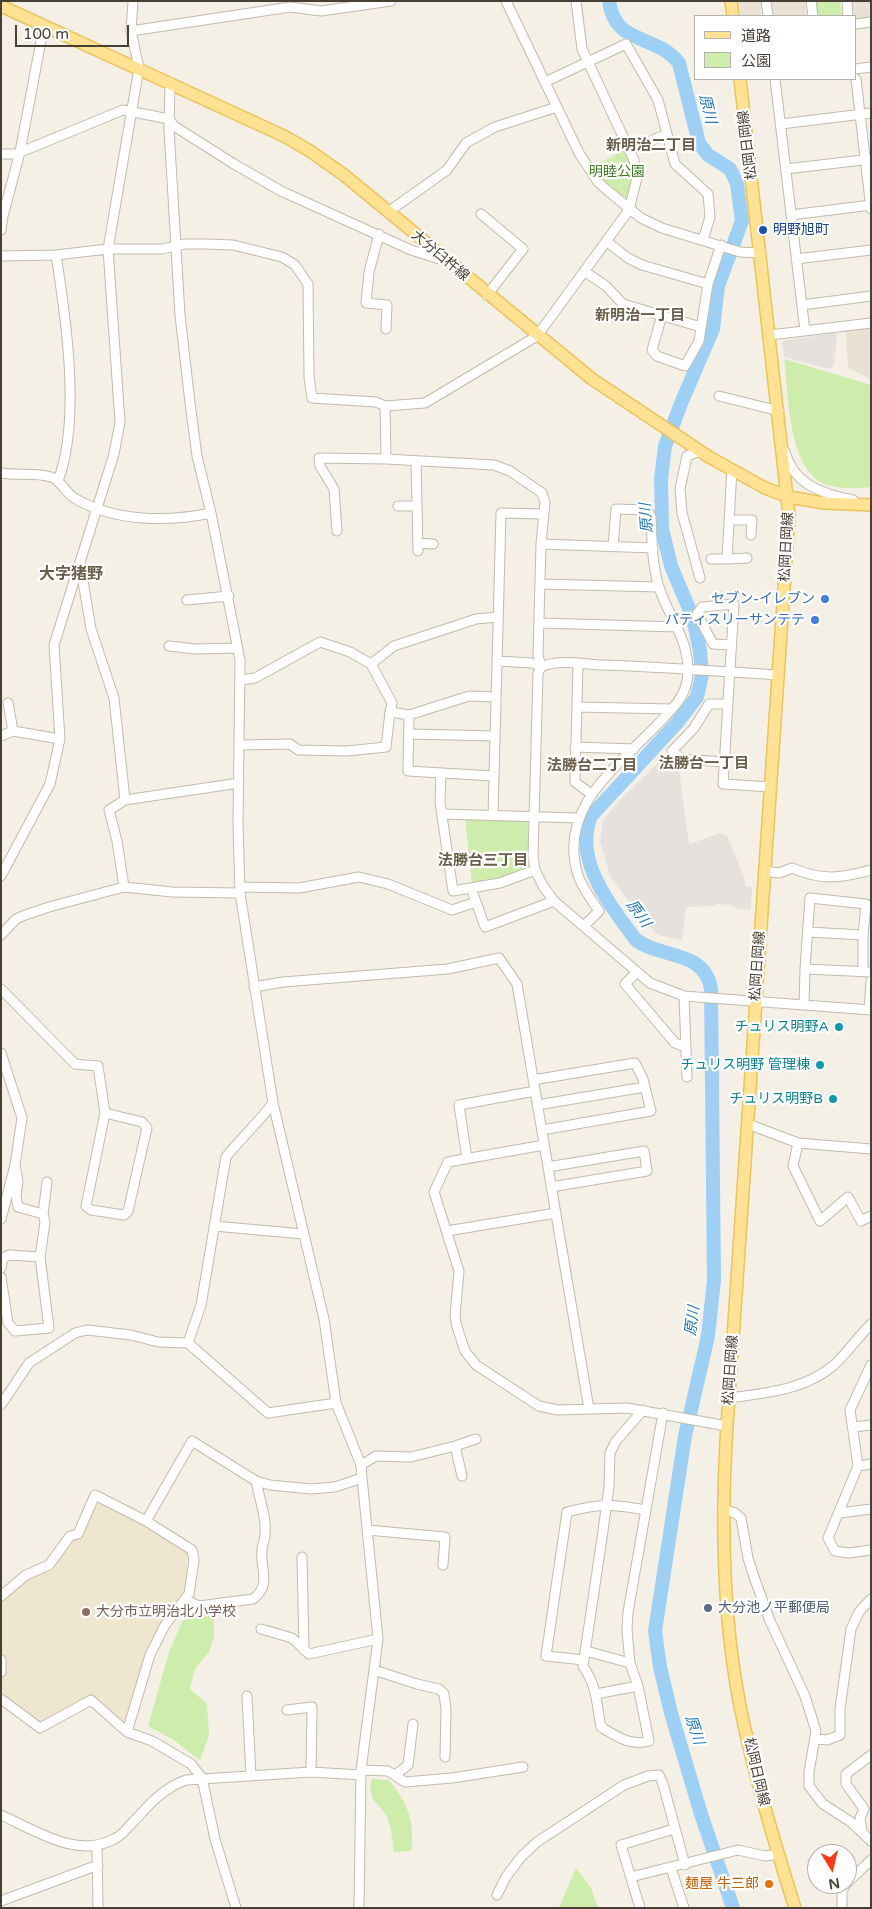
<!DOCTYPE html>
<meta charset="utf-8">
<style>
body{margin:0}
#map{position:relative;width:872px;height:1909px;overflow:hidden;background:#f4f0e6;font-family:"Varela Round","Noto Sans JP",sans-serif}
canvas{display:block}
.frame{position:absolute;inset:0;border:2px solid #484035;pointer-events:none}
.legend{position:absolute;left:694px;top:15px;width:162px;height:65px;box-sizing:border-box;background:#fff;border:1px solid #b6b3ae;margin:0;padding:6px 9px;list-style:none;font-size:15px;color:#484035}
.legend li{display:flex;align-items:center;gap:10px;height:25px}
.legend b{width:25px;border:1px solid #b6b3ae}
.north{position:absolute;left:807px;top:1844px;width:50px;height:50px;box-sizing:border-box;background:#fff;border:1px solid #b6b3ae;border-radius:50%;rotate:171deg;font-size:14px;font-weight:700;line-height:20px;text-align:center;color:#484035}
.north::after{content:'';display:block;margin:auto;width:18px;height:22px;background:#ff3912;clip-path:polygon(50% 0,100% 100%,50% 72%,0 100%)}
.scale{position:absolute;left:15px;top:25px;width:114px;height:22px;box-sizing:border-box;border:2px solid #484035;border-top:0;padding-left:6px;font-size:15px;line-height:18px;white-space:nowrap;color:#484035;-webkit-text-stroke:4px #fff;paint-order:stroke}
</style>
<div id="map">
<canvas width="872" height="1909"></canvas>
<div class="frame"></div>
<ul class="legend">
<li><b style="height:6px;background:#ffe294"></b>道路</li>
<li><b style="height:14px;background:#ceecac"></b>公園</li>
</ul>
<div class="north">N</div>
<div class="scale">100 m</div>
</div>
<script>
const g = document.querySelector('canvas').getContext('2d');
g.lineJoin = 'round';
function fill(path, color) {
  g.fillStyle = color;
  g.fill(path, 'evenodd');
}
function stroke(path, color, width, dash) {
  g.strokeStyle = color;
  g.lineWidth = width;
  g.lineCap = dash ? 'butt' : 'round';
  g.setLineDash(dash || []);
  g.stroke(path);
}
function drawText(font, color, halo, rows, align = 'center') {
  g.font = font + ' "Varela Round","Noto Sans JP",sans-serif';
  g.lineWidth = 4.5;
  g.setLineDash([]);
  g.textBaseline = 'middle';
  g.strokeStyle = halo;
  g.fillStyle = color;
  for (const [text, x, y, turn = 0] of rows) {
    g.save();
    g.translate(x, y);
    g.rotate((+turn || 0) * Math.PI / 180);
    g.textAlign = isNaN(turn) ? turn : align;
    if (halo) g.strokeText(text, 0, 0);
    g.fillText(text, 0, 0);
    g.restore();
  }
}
fill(new Path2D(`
 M739,1H760L761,16H740Z
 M767,1H805L806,16H769Z
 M849,1H871V19L856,21V16H851Z
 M871,328V379L848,368L846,331Z`), '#e9e2d4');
fill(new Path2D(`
 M94,1498L186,1546L188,1552L185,1594L161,1623L147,1650L125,1722L123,1724L90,1695L43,1724H39L1,1695V1601L27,1578L34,1576L72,1538Z`), '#efe6cf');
fill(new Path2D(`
 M814,1H840L842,16H816Z
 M627,149C633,168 634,181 629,200L607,185L593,166Z
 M784,359L871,385V487C858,488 844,489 832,486C787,478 789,395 784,359Z
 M465,817L524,819L528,824L529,865C520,878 487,882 472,884Z
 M214,1612V1637L209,1652L195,1669L190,1689L207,1704L209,1736L200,1760L172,1739L148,1726L169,1652L183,1620Z
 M372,1779L389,1780C407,1802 416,1823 411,1851L394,1852C392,1842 392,1826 387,1817C379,1802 366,1800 372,1779Z
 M576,1868L591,1888L598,1908H559Z`), '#ceecac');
fill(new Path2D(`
 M834,333L837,335L834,366L830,369L784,357L782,341Z
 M663,758L679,769L689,844L720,833L727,836L745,879L746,886L752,887L751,910L738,909L731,905L716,904L713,906L686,907L682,940L658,935L646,923L611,878L600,842L603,821L619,801Z`), '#e5e2de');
stroke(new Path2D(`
 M609,1C615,46 655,33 679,63L699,143L708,155L730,169L733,175L737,184L742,221L718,286L713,329L682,401L665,446L661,479L662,529L671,566L693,618L700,651L702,675L697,697L677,723L591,816C573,861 610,904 635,939C659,959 705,949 711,989L714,1280L708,1336L685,1436L655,1631L660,1667L671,1713L701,1814L733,1908`), '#9ed0f6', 14);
const minor = new Path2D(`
 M506,1L579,153L598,182L608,191L641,218L662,228L740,252L761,253
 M766,1L768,16
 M811,1L813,16
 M847,1L848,16
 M856,24L871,22
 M131,31L290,7L321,11L391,1
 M856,69L871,67
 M775,79L805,331
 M856,79L871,209
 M170,82L169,129L180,315L190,403L197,456L211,513L240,660L238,824L240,893L273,1103L324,1319L336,1403L361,1465L362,1478L378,1639L361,1770L359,1908
 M545,82L626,44L658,100L675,164L708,194L710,217L703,240
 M781,124L871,113
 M630,150L667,134
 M1,154H16L123,110L169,119L174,126L234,164L281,191L411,250L446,261
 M786,169L871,159
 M388,212L447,170L466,143L495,127L557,107
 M481,214L523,249L487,295
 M791,215L871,205
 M1,230L3,216L20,152L44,25
 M379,234L369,272L366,303L387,305L386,329
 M606,241L628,258L642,265L708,284
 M56,255C66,318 81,420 58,481
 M1,256L56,255L108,249H162L185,244H206L233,245L282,257L295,265L308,284L309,377L312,398L376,402L385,406L425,403L537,336L629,210L637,178L634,160L582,49L576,1
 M796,259L871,250
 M584,271L606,286L623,304L701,327
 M802,305L871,296
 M662,315L652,350L657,356L685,366L699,341L708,284L721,245
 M770,335L871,323
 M719,396L779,411
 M385,406L386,459
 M700,451L687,456L680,489L682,513L700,578
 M785,452C794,485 823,494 853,500
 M416,461L418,551
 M1,473C17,476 36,472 51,477C61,480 66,494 76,499C116,522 168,522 211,513
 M398,506H416
 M729,520H752L751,535
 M337,531L334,489L320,466L319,458L386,459L494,465L510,471L542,493L545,502L541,544L538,655L541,667
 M418,543L433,544
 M541,544L653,548
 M711,559H727L732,469
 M727,559L747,558
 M80,563L91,629L114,698L125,800
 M540,584L659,587
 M187,600L229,596
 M540,623L678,627
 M731,645L713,644L697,614L702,607L734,604L723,784L772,787
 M169,646L195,649L238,648
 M497,661L532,663L541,667
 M371,664L394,646L476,619L498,617
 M578,664L575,782L591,794
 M778,675C719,671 661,667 602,665C583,664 558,659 541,667L538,673L533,856L535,870L543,886L554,901L650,983L684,996L871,1010
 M241,680L255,678L320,642L350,652L371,664L392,703L390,712
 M8,703L13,731
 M577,707L672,709
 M409,715L408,771L494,776
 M409,734L495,736
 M1,736L13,731L60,739
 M240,745L290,744L298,750L347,751L386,747L390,712L409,715L469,696L496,697
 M575,747L634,749
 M724,762L682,759L672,751L694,728L709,704H728
 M441,773L440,802L453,891L500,883L535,870
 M442,814L578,818
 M493,815L501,513L543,514
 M764,871L779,873L792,868C822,881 840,878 871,870
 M1,876L50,784L60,739L54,645L114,454L120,422L108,249L139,68L131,31L133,1
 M124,887L117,841L109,810L125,800L239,783
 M240,887L299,888L359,877L388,884L452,910L476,902
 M471,888L485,927L554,901
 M584,926L599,911C592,900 582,888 578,875C557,808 617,767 658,724C670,711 684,699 687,681C693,641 668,619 658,584C652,562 652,540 651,517L647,510L616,509L613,547
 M1,935L16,919L25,915L49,907L124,887L172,892L240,893
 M863,935V971
 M805,969L810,898L866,904L863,935L808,932
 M637,972L625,984L675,1043L686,1047
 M254,987L283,982L448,969L499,958L517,984L589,1409
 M1,989L75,1064L98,1066L105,1113
 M684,996L687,1077
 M804,1005L805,969L871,972
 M869,1010L871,981
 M1,1053L22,1118L15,1165L1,1219
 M533,1080L635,1063L643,1079L651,1111L542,1130
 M537,1105L645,1087
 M105,1113L142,1122L147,1128L128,1211L124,1215L91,1210L86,1206Z
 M748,1124L798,1143L793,1166L820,1221L848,1197L861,1221L871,1216
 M798,1143L871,1149
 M544,1145L448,1162L434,1192L459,1271L455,1316L457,1327L465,1351L476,1365L539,1406L558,1410L627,1408L727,1426
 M467,1159L459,1105L535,1091
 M548,1167L644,1151L647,1171L551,1187
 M43,1214L47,1182
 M214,1226L303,1234
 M447,1231L556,1213
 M1,1268L3,1258L9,1255L40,1257
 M1,1277L8,1323L15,1331L49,1328L40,1257L45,1222L43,1214L18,1207L16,1196L18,1181L15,1165
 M188,1343L201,1305L226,1157C241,1138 259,1122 273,1103
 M871,1365L850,1410L858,1466L828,1538L835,1551L849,1553L871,1550
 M729,1398C766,1393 805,1390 834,1365C847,1353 858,1337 871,1324
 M1,1405L29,1363L75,1333L87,1330L131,1335L158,1342L188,1343L268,1413L336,1403
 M643,1410L616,1441L610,1453L609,1487L603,1531L583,1666C598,1688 596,1703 601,1727C618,1737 629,1746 649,1741L638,1686L630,1663L627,1630L628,1612L663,1413
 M853,1427L871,1425
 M455,1446L462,1476
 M361,1465L376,1456L411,1457L455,1446L476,1439
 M858,1466L871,1464
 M723,1509L735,1513L741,1518L748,1558L754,1577L770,1621L805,1696L816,1731L809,1772V1786L823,1804L851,1822L871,1841
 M840,1513L871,1509
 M367,1530L445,1537L443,1565
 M302,1557L304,1650
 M1,1596L26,1575L49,1565L70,1536L78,1534L95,1495L146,1521
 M186,1600L199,1606L253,1599C272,1585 260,1569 262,1550C262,1544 265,1540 265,1535C267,1517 259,1498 256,1481
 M261,1629L292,1638L309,1654L378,1639
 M586,1651L630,1663
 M1,1660V1672
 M584,1660L546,1656L567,1512C602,1503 610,1504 645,1510
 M374,1670L417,1684L439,1689L444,1694L446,1709L445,1757
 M596,1694L638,1686
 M247,1696L251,1776
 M1,1699L40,1728L91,1700L127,1732L152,1741L191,1764L202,1778L215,1839L236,1908
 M287,1710L312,1707L311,1772
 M127,1732L150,1655L165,1625L189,1594L194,1560L192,1550L146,1521L192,1441L256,1481L270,1485L311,1489L335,1487L362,1478
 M816,1739L827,1740L840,1735V1709L851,1629L859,1612L871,1599
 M361,1770L388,1771L405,1782L452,1778L523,1767
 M395,1775L408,1765L413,1724
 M1,1815C37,1831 78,1860 116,1838C124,1834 131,1823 138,1817C152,1801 166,1787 186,1780L311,1772L361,1775
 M862,1831L860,1818L864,1809L846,1784V1774L871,1755
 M97,1847L98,1908
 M671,1868L684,1908
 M631,1877L738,1850L765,1856L778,1854
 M847,1883L871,1860
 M497,1895L506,1877L521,1857L537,1842L624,1785L648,1776L659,1775L663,1784L685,1865
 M1,1901L98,1865
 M640,1908L621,1845L674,1829
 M842,1908V1891L846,1884`);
const major = new Path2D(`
 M731,1L733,16
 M1,6L284,136L310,151L344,175L592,379L709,457L765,488L789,497L824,503L871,505
 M740,79L789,515L727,1426C721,1519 722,1614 740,1706C754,1775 774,1841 795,1908`);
stroke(minor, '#c3bbab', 11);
stroke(major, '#edc35c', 14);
stroke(minor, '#fff', 9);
stroke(major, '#ffe294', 11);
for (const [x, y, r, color] of [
 [763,230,5,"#1a4fb4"],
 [825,599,5,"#3f7fe0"],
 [815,620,5,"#3f7fe0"],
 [839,1027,5,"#0f9aa8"],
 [820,1065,5,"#0f9aa8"],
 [833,1099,5,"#0f9aa8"],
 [708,1608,5,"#5c6f8a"],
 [86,1612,5,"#8d6e63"],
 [769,1884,5,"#e8710a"]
]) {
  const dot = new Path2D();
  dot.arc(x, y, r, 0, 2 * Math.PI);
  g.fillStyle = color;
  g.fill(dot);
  stroke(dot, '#fff', 2);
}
drawText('14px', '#484035', '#fff', [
 ["松岡日岡線",748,145,-97],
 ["大分臼杵線",440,256,40],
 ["松岡日岡線",787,547,-87],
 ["松岡日岡線",758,966,-86],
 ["松岡日岡線",731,1370,-86],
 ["松岡日岡線",756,1772,77]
]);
drawText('14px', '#447e23', '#fff', [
 ["明睦公園",617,172]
]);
drawText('14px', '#164399', '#fff', [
 ["明野旭町",773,230]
], 'left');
drawText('14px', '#366cbe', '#fff', [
 ["セブン-イレブン",815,599],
 ["パティスリーサンテテ",805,620]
], 'right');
drawText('14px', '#0d838f', '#fff', [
 ["チュリス明野A",829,1027],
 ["チュリス明野 管理棟",810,1065],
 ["チュリス明野B",823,1099]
], 'right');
drawText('14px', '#4e5e75', '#fff', [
 ["大分池ノ平郵便局",718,1608]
], 'left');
drawText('14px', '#785e54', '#fff', [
 ["大分市立明治北小学校",96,1612]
], 'left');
drawText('14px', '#c56008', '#fff', [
 ["麺屋 牛三郎",759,1884]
], 'right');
drawText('italic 15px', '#257abc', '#fff', [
 ["原川",707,109,76],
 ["原川",647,518,-94],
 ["原川",638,914,54],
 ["原川",693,1321,-83],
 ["原川",694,1730,72]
]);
drawText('bold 15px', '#6b5f4b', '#fff', [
 ["新明治二丁目",651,146],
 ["新明治一丁目",640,316],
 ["法勝台一丁目",704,764],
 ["法勝台二丁目",592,766],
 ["法勝台三丁目",483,861]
]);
drawText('bold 16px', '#6b5f4b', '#fff', [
 ["大字猪野",71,575]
]);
</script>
